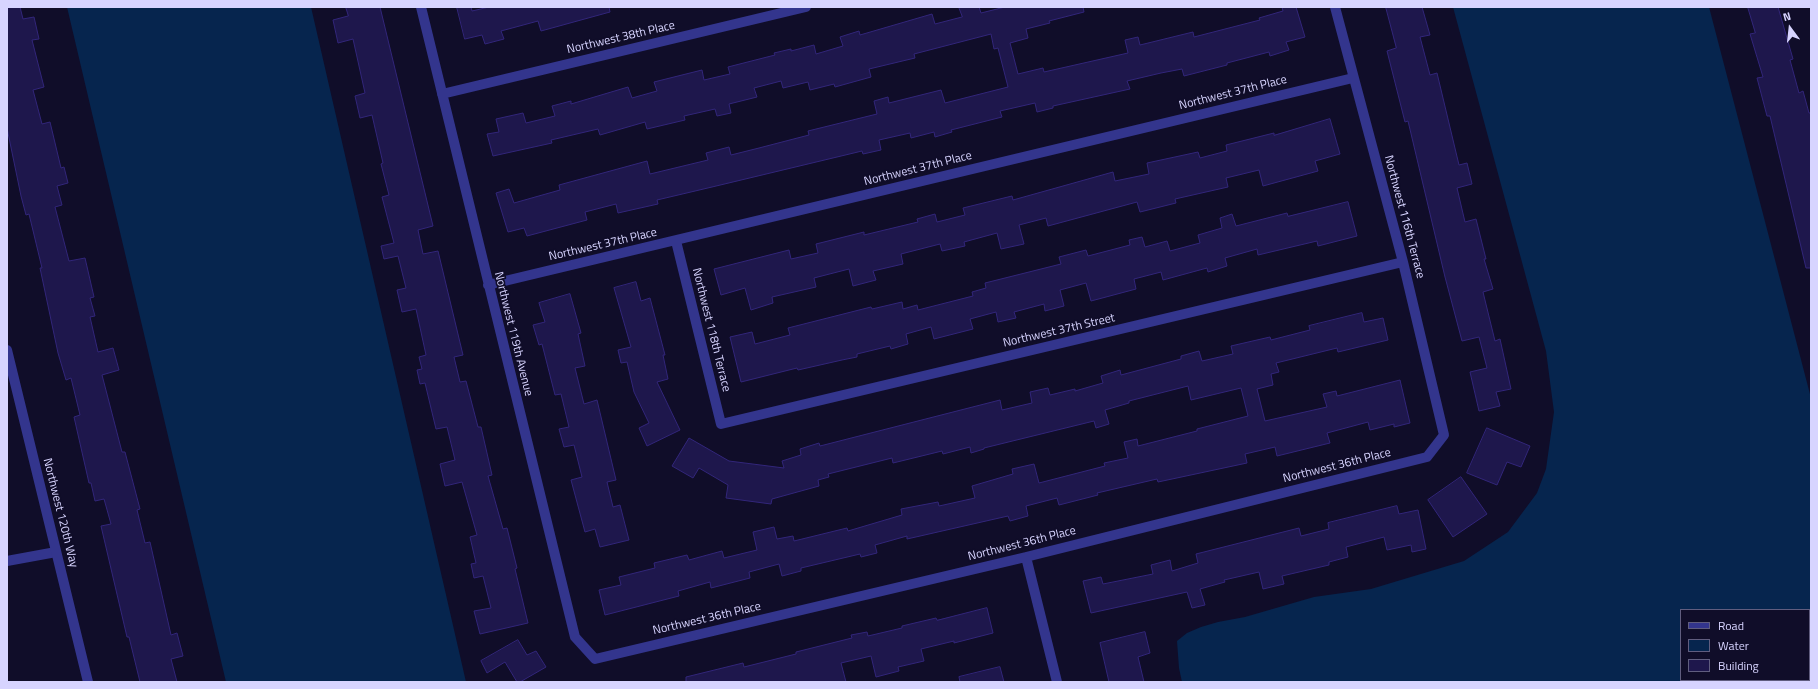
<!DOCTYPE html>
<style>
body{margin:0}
#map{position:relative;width:1818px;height:689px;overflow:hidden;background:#100d29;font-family:"Titillium Web",sans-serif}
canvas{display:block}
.frame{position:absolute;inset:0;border:8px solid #d7d4ff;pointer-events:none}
.legend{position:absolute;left:1680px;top:609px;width:130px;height:72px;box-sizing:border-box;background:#100d29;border:1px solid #605d7f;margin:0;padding:5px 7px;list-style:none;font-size:12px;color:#d7d4ff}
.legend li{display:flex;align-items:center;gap:8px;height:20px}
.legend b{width:20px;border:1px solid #605d7f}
.north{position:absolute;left:1770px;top:8px;width:40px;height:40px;-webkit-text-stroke:3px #100d29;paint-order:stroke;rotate:345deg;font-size:11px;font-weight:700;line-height:16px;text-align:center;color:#d7d4ff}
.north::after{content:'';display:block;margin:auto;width:14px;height:18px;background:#d7d4ff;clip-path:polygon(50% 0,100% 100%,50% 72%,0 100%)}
</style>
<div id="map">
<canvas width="1818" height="689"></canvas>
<div class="frame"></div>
<ul class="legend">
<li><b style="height:5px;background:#33358d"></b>Road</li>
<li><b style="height:11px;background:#06254e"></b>Water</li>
<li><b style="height:11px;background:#1e174c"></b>Building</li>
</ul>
<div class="north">N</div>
</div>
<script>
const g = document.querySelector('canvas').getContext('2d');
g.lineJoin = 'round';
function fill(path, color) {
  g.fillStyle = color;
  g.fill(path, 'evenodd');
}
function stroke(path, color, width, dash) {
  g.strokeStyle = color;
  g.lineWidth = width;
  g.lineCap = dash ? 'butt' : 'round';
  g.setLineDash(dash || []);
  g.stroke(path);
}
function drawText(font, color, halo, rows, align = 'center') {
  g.font = font + ' "Titillium Web",sans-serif';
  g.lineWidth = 3.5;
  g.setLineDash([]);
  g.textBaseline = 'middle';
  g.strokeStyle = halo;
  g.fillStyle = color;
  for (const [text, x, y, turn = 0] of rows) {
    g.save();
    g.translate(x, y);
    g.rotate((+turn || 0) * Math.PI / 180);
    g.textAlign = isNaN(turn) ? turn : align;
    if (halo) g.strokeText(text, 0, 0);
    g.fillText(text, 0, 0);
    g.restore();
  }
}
fill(new Path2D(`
 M67,7H311L466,682H226Z
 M1453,7H1709L1811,398V682H1182L1179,668L1177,641L1187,633L1201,627L1218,622L1245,617L1314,597L1371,589L1464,561L1508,532L1537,493L1546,469L1554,412L1546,351ZM1681,610H1809V680H1681Z`), '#06254e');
const building = new Path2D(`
 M7,7H20L23,19L34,17L39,39L32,40L44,87L33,90L42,124L50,122L61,168L64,167L68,183L57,186L62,205L55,207L69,261L85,258L94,297L90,298L95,316L90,317L98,352L113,348L119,370L102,375L122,452H125L140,509L137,510L145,543L150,542L171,635L177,633L183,656L171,659L177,682H140L129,637H127L101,526L111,524L104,499L95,501L91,483H89L74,417L80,415L71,378L66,380L58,353L40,268H42L29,214L26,215L21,196L7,128Z
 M346,7H380L433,226L418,230L423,254L438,251L463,355L454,357L460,382L466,381L478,427H481L492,475L488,476L503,529L507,528L517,568L515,569L528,623L480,634L474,611L491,608L483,576L474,578L471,564L476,563L470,537L477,535L462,482L445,486L440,464L455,460L447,427L436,429L425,383L420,384L417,370L422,369L419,357L426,355L416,309L402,312L397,290L406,288L398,256L384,259L381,246L394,243L382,197L389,195L381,164L383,163L372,115L360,118L355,96L365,93L353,39L338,43L333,20L348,16Z
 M457,7H471L472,11L489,7H609L610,12L541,31L538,21L501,31L504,39L485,44L482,35L465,39Z
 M959,7H979L981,13L1005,7H1083L1084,12L1049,21L1050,23L1026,29L1028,38L1010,43L1018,74L1043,68L1044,72L1128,53L1125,40L1138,37L1140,45L1193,32L1194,37L1260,20L1259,18L1283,11L1282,7H1296L1305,37L1286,42L1289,50L1270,56L1269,52L1227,63V65L1184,76L1182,69L1161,73L1127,81L1130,89L1053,106V108L1037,112L1035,103L1000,111L1002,117L951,130L952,132L935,137L934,132L911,138L910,133L879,140L881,150L863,154L862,151L712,187L657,200L658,204L618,213L616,204L585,212L587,220L527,236L524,228L508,232L496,193L509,189L514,203L560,190L559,185L647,161L650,174L708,160L706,153L729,147L731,155L759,148L809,135L808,131L877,114L874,101L888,97L889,103L941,90L945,103L1008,87L998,48L994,49L991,34L914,54L915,58L869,69L871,77L835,87L834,84L810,90L808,82L783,88L781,81L754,88L757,97L729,104L731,113L717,116L715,109L684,116L685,120L647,129L645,122L600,135L598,129L551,140L552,143L493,156L487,134L499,132L496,119L523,113L526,123L555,116L552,106L571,101V104L628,87L632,98L657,91L654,82L702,70L704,80L730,74L728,67L775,55L774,53L791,49V51L814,45L816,54L843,46L840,37L859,31L860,35L932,14L935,24L962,17Z
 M1386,7H1422L1430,35L1420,37L1430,75L1437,73L1459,165L1467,163L1472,184L1457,188L1465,222L1476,219L1486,259H1484L1493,289L1483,292L1495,341L1500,339L1511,389L1496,392L1500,406L1479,411L1470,372L1487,368L1479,337L1462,341L1445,277L1408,121L1405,122L1387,51L1396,48Z
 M1748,7H1778L1793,59L1790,60L1799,93L1803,91L1809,113H1811V268H1806L1770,116H1767L1757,78L1763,77L1750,34L1755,33Z
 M1330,119L1340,154L1315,161L1318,171L1263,186L1259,170L1226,178L1228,187L1175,199L1176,203L1140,212L1137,202L1048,226L1046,218L1019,225L1024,244L1001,249L997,233L964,242L965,246L942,251L940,244L901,254L903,264L873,271L876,280L853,286L849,269L814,278L816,287L772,297L773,303L751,310L745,288L721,295L714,269L789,250L791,259L818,253L816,244L864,232V235L918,222L917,219L935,214L937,222L965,215L963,208L1012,196L1013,200L1113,172L1115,181L1149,174L1147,163L1198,152L1200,158L1227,151L1226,145L1274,133V135Z
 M1348,202L1357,236L1318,246L1317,241L1258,255L1257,249L1225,258L1227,266L1208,272L1207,268L1163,280L1161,272L1134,279L1136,289L1091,301L1086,283L1060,290L1064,306L1045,311L1044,304L1014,312L1016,318L998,322L996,312L970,319L973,329L934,339L931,327L906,334L908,344L891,349L890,346L857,354V357L842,360L798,370L797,368L741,382L730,337L752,332L755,344L790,335L788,328L871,307L872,309L902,302L903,309L917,305L918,310L973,296L972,292L986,288L985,283L1061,264L1059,257L1086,250L1088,256L1130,245L1129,240L1142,237L1145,247L1167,241L1170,251L1200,243L1198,235L1222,228L1220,218L1232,214L1236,226L1287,213L1288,216Z
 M636,282L641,301L650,298L665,355H663L668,379L657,382L680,430L647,446L639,428L649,423L634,392L627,362L621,363L618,350L631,347L614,288Z
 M570,294L581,333L578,334L585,366L575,368L584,404L597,400L616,480L607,482L613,507L620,505L629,540L600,547L595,529L585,532L571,480L582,477L574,445L564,447L559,429L569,427L561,394L555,395L542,344L539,345L533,325L545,322L539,303Z
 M1362,313L1364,322L1383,318L1388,340L1338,352L1337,348L1276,363L1279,372L1271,374L1273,385L1257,389L1265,421L1327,407L1323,394L1336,391L1337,396L1400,380L1410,423L1394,427V424L1370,430L1368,422L1327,433L1330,443L1277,456L1275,447L1245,454L1247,463L1158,482L1157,479L1097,493L1098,495L1059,505L1057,498L1026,506L1028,516L1010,521L1008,516L907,539V536L875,545L877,553L861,557L860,554L801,568V571L782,576L779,564L749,572L750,578L711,588L710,582L678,591L679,596L605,615L599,590L621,585L619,577L655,568L654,563L687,555L689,560L722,551L724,558L757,550L753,532L774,527L777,539L793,536L794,541L847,528L848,531L902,515L901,509L938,502L939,506L975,498L972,486L1013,474L1012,469L1034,464L1039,483L1105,466L1104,463L1128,458L1124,442L1137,439L1138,446L1197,431V429L1248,416L1241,388L1191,400L1188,386L1129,401V403L1105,410L1109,424L1096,428L1094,421L984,448V449L971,453L970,447L943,454L942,451L893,463L892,458L828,474L829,477L818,480L819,486L772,499L771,504L726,498L728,485L699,468L693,478L672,466L689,438L729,461L784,468L782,461L801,455L800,449L819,443L820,446L1000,400L1002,410L1032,403L1030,392L1048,388L1050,395L1075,389V391L1103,383L1101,376L1120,370L1121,375L1181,359V356L1199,351L1202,361L1233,354L1231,346L1270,337L1271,340L1310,330L1309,326Z
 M1487,428L1530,446L1521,467L1507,462L1497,485L1467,473Z
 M1461,477L1487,514L1453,537L1428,500Z
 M1397,506L1399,514L1418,510L1426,549L1412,552L1411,545L1387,550L1384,537L1346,547L1348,557L1329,562V565L1282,576L1284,584L1263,589L1259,572L1224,580L1225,582L1200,589L1205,605L1192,608L1187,592L1091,613L1083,581L1101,577L1103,584L1153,574L1151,565L1170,560L1172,571L1198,563L1196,554L1299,528L1301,536L1329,529L1328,523Z
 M987,608L993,633L954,643V641L921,649L924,661L898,667L899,671L876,677L871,656L841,663L846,682H686V677L743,663L744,667L796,654V652L852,638L851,635L867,632L868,636L902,628V626L936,618L937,620Z
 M1145,632L1150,653L1138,657L1144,682H1109L1100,643Z
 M518,640L527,655L536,651L546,667L520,682H517L505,662L487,673L481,661Z
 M1000,667L1004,682H960L959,677Z`);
fill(building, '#1e174c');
stroke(building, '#32267a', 1);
stroke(new Path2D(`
 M421,7L575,637L595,659L1026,557L1427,457L1444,435L1403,262L1335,7
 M442,94L806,7
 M676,241L721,424L1403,262
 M488,285L1353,78
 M1026,557L1057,682
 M7,561L56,552`), '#33358d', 10);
stroke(new Path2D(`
 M7,350L88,682`), '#33358d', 10);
drawText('12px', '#d7d4ff', '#100d29', [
 ["Northwest 38th Place",621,38,-13],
 ["Northwest 37th Place",1233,93,-14],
 ["Northwest 37th Place",918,169,-14],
 ["Northwest 116th Terrace",1404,217,75],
 ["Northwest 37th Place",603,245,-13],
 ["Northwest 118th Terrace",711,330,76],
 ["Northwest 37th Street",1059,331,-13],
 ["Northwest 119th Avenue",513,334,76],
 ["Northwest 36th Place",1337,466,-14],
 ["Northwest 120th Way",60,513,76],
 ["Northwest 36th Place",1022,544,-14],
 ["Northwest 36th Place",707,619,-13]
]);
</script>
